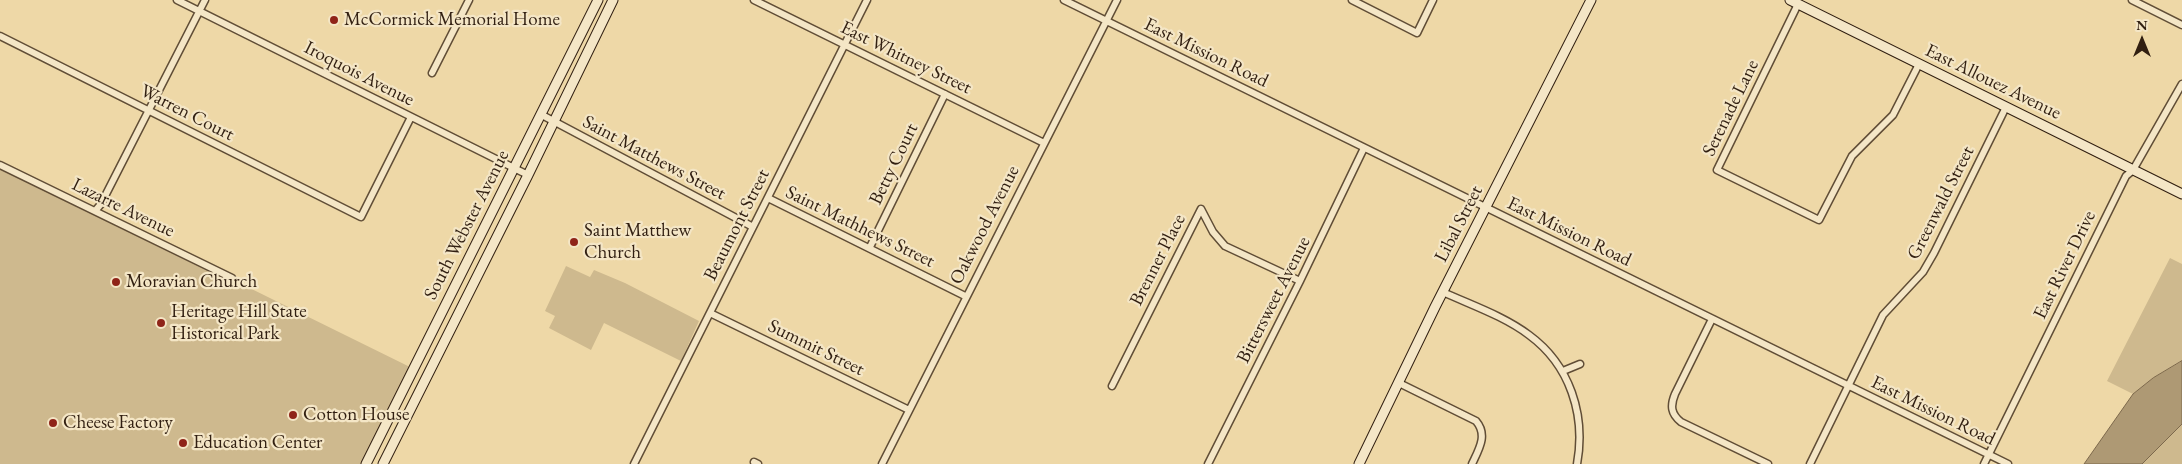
<!DOCTYPE html>
<style>
body{margin:0}
#map{position:relative;width:2182px;height:464px;overflow:hidden;background:#eed8a7;font-family:"EB Garamond",serif}
canvas{display:block}
.north{position:absolute;left:2117px;top:15px;width:50px;height:50px;-webkit-text-stroke:4px #f4e6c6;paint-order:stroke;rotate:0deg;font-size:14px;font-weight:700;line-height:20px;text-align:center;color:#311f11}
.north::after{content:'';display:block;margin:auto;width:18px;height:22px;background:#311f11;clip-path:polygon(50% 0,100% 100%,50% 72%,0 100%)}
</style>
<div id="map">
<canvas width="2182" height="464"></canvas>
<div class="north">N</div>
</div>
<script>
const g = document.querySelector('canvas').getContext('2d');
g.lineJoin = 'round';
function fill(path, color) {
  g.fillStyle = color;
  g.fill(path, 'evenodd');
}
function stroke(path, color, width, dash) {
  g.strokeStyle = color;
  g.lineWidth = width;
  g.lineCap = dash ? 'butt' : 'round';
  g.setLineDash(dash || []);
  g.stroke(path);
}
function drawText(font, color, halo, rows, align = 'center') {
  g.font = font + ' "EB Garamond",serif';
  g.lineWidth = 4.5;
  g.setLineDash([]);
  g.textBaseline = 'middle';
  g.strokeStyle = halo;
  g.fillStyle = color;
  for (const [text, x, y, turn = 0] of rows) {
    g.save();
    g.translate(x, y);
    g.rotate((+turn || 0) * Math.PI / 180);
    g.textAlign = isNaN(turn) ? turn : align;
    if (halo) g.strokeText(text, 0, 0);
    g.fillText(text, 0, 0);
    g.restore();
  }
}
fill(new Path2D(`
 M0,165L414,369L366,464H0Z
 M2170,258L2182,264V361L2153,378L2133,394L2107,381Z
 M566,266L590,277L594,270L625,283L699,321L681,361L604,323L591,350L549,328L555,316L545,311Z
 M2182,424V464H2142Z`), '#ceb98e');
const water = new Path2D(`
 M2182,361V424L2142,464H2084L2133,394L2153,378Z`);
fill(water, '#ae9974');
stroke(water, '#7c684c', 1);
const street = new Path2D(`
 M177,0L528,175
 M754,0L1044,143
 M1064,0L2008,464
 M1352,0L1417,33L1433,0
 M2132,0L2182,25
 M1798,4L1717,170L1819,220L1852,156L1893,115L1919,64
 M0,36L361,217L411,117
 M432,73L469,0
 M542,115L753,227
 M0,165L232,278
 M768,198L965,296
 M95,211L101,204L205,0
 M870,247L945,94
 M1443,292C1471,305 1504,316 1529,335C1570,365 1586,415 1577,464
 M710,313L909,410
 M1712,319L1675,394C1670,406 1671,414 1681,422L1768,464
 M1563,371L1580,364
 M1399,383L1476,421C1488,435 1479,449 1472,464
 M1112,386L1201,209L1213,232L1225,246L1300,281
 M754,462L758,464
 M634,464L867,0
 M882,464L1117,0
 M1208,464L1300,281L1364,148
 M1810,464L1883,315L1923,272L1934,253L2006,107
 M1984,464L2126,176L2133,170L2182,84`);
const secondary = new Path2D(`
 M1790,0L2182,194
 M366,464L598,0
 M383,464L528,175L613,0
 M1359,464L1435,307L1591,0`);
stroke(street, '#604d36', 9);
stroke(secondary, '#311f11', 11);
stroke(street, '#f4e6c6', 6);
stroke(secondary, '#f4e6c6', 9);
for (const [x, y, r, color] of [
 [334,20,5,"#8f2418"],
 [574,242,5,"#8f2418"],
 [116,282,5,"#8f2418"],
 [161,323,5,"#8f2418"],
 [293,415,5,"#8f2418"],
 [53,423,5,"#8f2418"],
 [183,443,5,"#8f2418"]
]) {
  const dot = new Path2D();
  dot.arc(x, y, r, 0, 2 * Math.PI);
  g.fillStyle = color;
  g.fill(dot);
  stroke(dot, '#f4e6c6', 2);
}
drawText('19px', '#311f11', '#f4e6c6', [
 ["McCormick Memorial Home",344,20],
 ["Saint Matthew",584,231],
 ["Church",584,253],
 ["Moravian Church",126,282],
 ["Heritage Hill State",171,312],
 ["Historical Park",171,334],
 ["Cotton House",303,415],
 ["Cheese Factory",63,423],
 ["Education Center",193,443]
], 'left');
drawText('19px', '#311f11', '#f4e6c6', [
 ["East Mission Road",1206,53,26],
 ["East Whitney Street",906,58,26],
 ["Iroquois Avenue",359,74,27],
 ["East Allouez Avenue",1993,82,26],
 ["Serenade Lane",1731,108,-64],
 ["Warren Court",187,113,27],
 ["Saint Matthews Street",654,158,28],
 ["Betty Court",894,164,-64],
 ["Greenwald Street",1941,203,-63],
 ["Lazarre Avenue",123,208,26],
 ["Libal Street",1459,224,-63],
 ["South Webster Avenue",467,225,-63],
 ["Beaumont Street",737,225,-63],
 ["Oakwood Avenue",985,225,-63],
 ["Saint Mathhews Street",860,227,26],
 ["East Mission Road",1569,232,26],
 ["Brenner Place",1158,260,-63],
 ["East River Drive",2065,265,-64],
 ["Bittersweet Avenue",1274,300,-63],
 ["Summit Street",816,348,26],
 ["East Mission Road",1933,411,26]
]);
</script>
